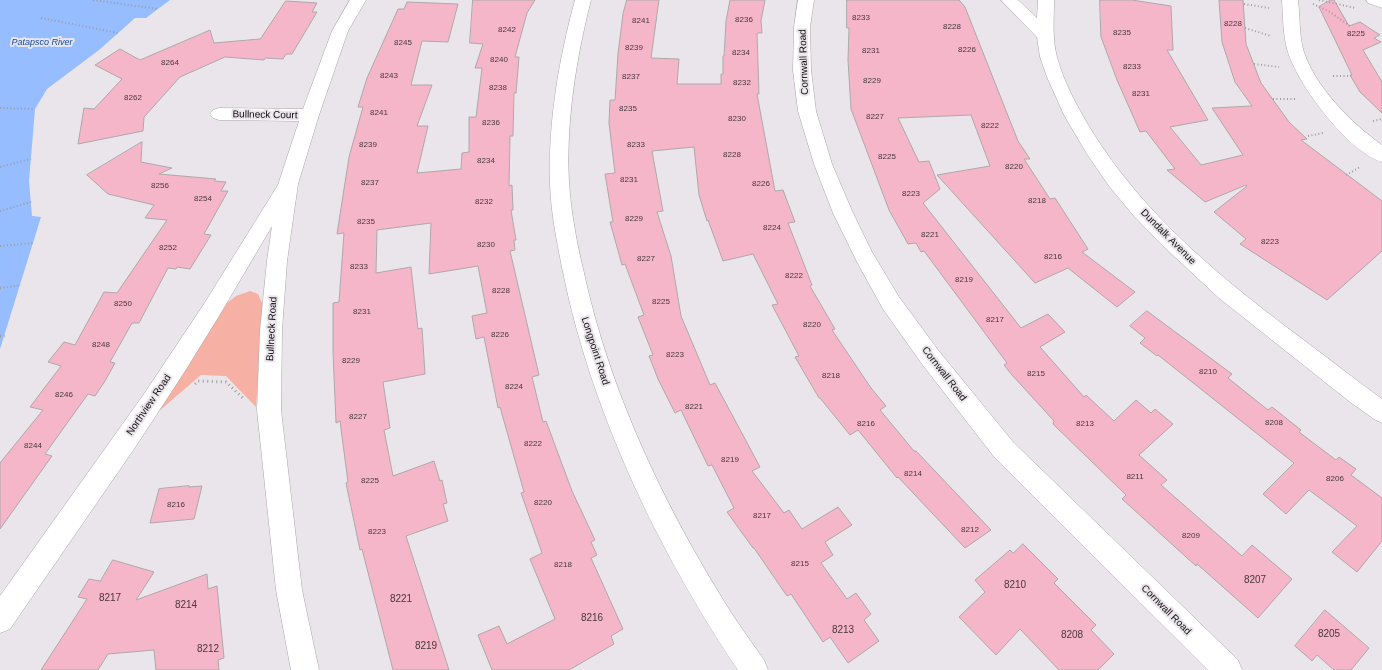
<!DOCTYPE html>
<style>
body{margin:0}
canvas{display:block;background:#eae5ea}
</style>
<canvas width="1382" height="670"></canvas>
<script>
const g = document.querySelector('canvas').getContext('2d');
g.lineJoin = 'round';
function fill(path, color) {
  g.fillStyle = color;
  g.fill(path, 'evenodd');
}
function stroke(path, color, width, dash) {
  g.strokeStyle = color;
  g.lineWidth = width;
  g.lineCap = dash ? 'butt' : 'round';
  g.setLineDash(dash || []);
  g.stroke(path);
}
function drawText(font, color, halo, rows, align = 'center') {
  g.font = font + ' Helvetica,sans-serif';
  g.lineWidth = 4;
  g.setLineDash([]);
  g.textBaseline = 'middle';
  g.strokeStyle = halo;
  g.fillStyle = color;
  for (const [text, x, y, turn = 0] of rows) {
    g.save();
    g.translate(x, y);
    g.rotate((+turn || 0) * Math.PI / 180);
    g.textAlign = isNaN(turn) ? turn : align;
    if (halo) g.strokeText(text, 0, 0);
    g.fillText(text, 0, 0);
    g.restore();
  }
}
fill(new Path2D(`
 M250,291L258,294L263,305L256,407L226,376L201,375L151,418L227,303L236,296Z`), '#f6b0a4');
fill(new Path2D(`
 M0,0H170L146,18H135L99,50L47,89L35,109L29,181L32,216L41,217L0,349Z`), '#95bdff');
const building = new Path2D(`
 M473,0H535L527,13L515,57H519L516,93H514L513,136H510L509,186L512,185L513,210H511L516,240H514L515,250L510,251L539,375L532,377L543,422L546,421L572,491L595,540L591,542L597,555L591,558L623,629L611,636L614,644L569,670H492L478,635L499,626L507,644L555,619L530,559L542,553L521,493L524,492L500,407L498,408L484,337L476,339L472,316L487,313L478,266L429,274L431,223L377,230L376,273L411,267L418,329L422,328L425,374L383,382L390,428L384,430L393,476L434,461L440,481L442,480L447,503L443,504L448,521L406,536L449,670H393L362,549L360,550L346,483L348,482L340,421L336,423L333,352V303L339,302L344,233L337,234L349,157L363,107H358L367,78L398,9H404L407,2L458,4L448,42L422,41L411,85H432L417,126H428L417,173L461,169L462,153L469,152V117H476L482,68H475L483,44L470,43Z
 M627,0H659L651,58L679,59L677,84H721V74H723V56H724L726,21L730,0H765L761,21L762,33H757L759,94H757L775,191L783,190L795,222L788,223L812,285L810,286L835,329L832,330L871,388L886,406L880,410L914,451H916L991,530L965,548L898,477L897,478L858,430L850,435L820,398H819L795,357L799,356L772,305L778,304L753,254L723,261L708,220L707,221L699,195L694,147L652,151L663,211L657,212L671,256L681,316L710,385L715,383L760,467L752,471L784,513L789,510L802,529L838,507L852,525L825,542L833,555L821,563L847,599L856,593L871,614L864,620L879,641L848,663L830,637L823,642L791,594L787,596L754,548H753L727,512L734,508L712,465L708,466L681,410L675,413L658,379L649,356L653,355L638,317L644,315L625,264L622,265L610,222H613L605,174L615,173L609,123L610,100H615L618,54L623,14Z
 M847,0H959L965,7L1018,141L1030,159H1024L1050,199L1055,198L1088,249L1082,252L1135,292L1117,307L1068,268L1035,283L937,175L990,166L971,115L898,118L919,162L929,161L940,189L923,203L1021,328L1048,314L1065,332L1040,347L1084,397L1086,395L1114,421L1136,400L1151,413L1155,409L1173,424L1139,455L1167,480L1161,485L1242,556L1252,545L1292,579L1258,618L1197,564L1196,566L1122,499L1126,495L1053,424L1054,421L1012,375L1004,365L1007,363L924,251L921,252L916,243L908,244L889,210L851,109L848,60L849,28H847Z
 M1100,0H1132L1171,6L1173,50H1167L1208,120L1170,127L1201,165L1243,155L1212,108L1252,106L1235,82L1222,42L1219,0H1243L1246,44L1261,83L1289,122L1307,139L1301,140L1382,201V251L1327,300L1240,244L1246,239L1214,212L1247,186L1246,185L1205,202L1167,170L1175,169L1146,131L1140,132L1117,80L1101,37Z
 M1331,0H1334L1349,26L1360,22L1380,35L1374,38L1381,42L1363,50L1382,82V113L1360,92L1350,75H1352L1319,7Z
 M286,1L317,3L312,12H317L292,54H286L283,59L265,58L264,60L225,57L180,77L144,117L143,131L78,144L84,108L94,109L122,79L95,65L120,49L140,60L210,30L214,43L260,39Z
 M142,142L141,162L172,168L159,174L216,179L214,181L226,182L221,191H228L204,234L211,235L190,269L177,267L176,269L168,268L139,323H132L110,362L115,363L105,381L95,396L88,394L45,454L52,456L0,529V463L43,410L30,407L61,366L48,362L64,342L75,345L104,292L117,293L167,220L145,218L154,205L108,194L87,175Z
 M1147,311L1232,374L1228,378L1268,410L1272,407L1301,430L1299,432L1336,460L1339,457L1356,469L1351,475L1382,498V541L1357,572L1332,552L1357,526L1309,490L1286,514L1263,494L1294,463L1158,355L1157,356L1140,343L1145,338L1130,326Z
 M189,486V487L202,486L194,519L150,523L159,489Z
 M1023,544L1058,579L1054,583L1096,625L1091,630L1114,654L1098,670H1059L1020,629L996,655L959,617L985,592L975,580L1010,550L1013,553Z
 M113,560L154,572L136,600L207,574L208,589L217,586L224,658L218,660L219,670H156L154,650L108,654L98,670H41L87,599L78,597L89,579L100,581Z
 M1325,610L1369,648L1351,670H1334L1317,655L1312,661L1295,646Z`);
fill(building, '#f5b6ca');
stroke(building, '#aea8a9', 1);
const minor = new Path2D(`
 M350,0H366L348,31L319,115L298,184L287,261L282,330L281,410L302,590L319,670H291L276,590L257,410L260,330L267,261L272,226L219,316L185,371L136,446L10,629L0,633V596L144,394L204,304L278,185L299,121L219,120L213,118L210,114L213,110L219,108L303,109L332,31Z
 M575,0H591C576,59 566,121 569,182C571,213 577,244 584,273C609,388 661,499 722,598C735,620 750,640 764,660L768,670H738C659,553 591,411 563,272C557,243 551,213 550,184C548,122 559,59 575,0Z
 M798,0H814L810,27L811,70L816,111L832,164L853,213L872,252L899,297L938,350L1013,442L1238,660L1242,670H1208L995,458L922,364L883,309L857,262L833,213L814,164L798,111L793,70L794,27Z
 M1001,0H1018L1037,18L1038,0H1054C1054,20 1052,38 1057,57C1064,83 1077,106 1090,128C1144,217 1227,283 1309,344C1333,362 1357,381 1382,399V423L1374,419L1350,402L1219,298L1161,244L1134,216L1109,186L1087,154L1064,115L1047,77L1040,57L1037,37Z
 M1282,0H1298C1300,16 1299,34 1303,49C1314,86 1352,124 1382,145V162C1348,152 1296,83 1287,49C1283,34 1283,16 1282,0Z
 M1366,0H1382V8L1368,3Z`);
stroke(minor, '#aaa5aa', 1);
stroke(new Path2D(`
 M93,0L158,9
 M1319,0L1355,8
 M1244,4L1269,8
 M1313,4L1330,12L1350,26
 M41,18L118,33
 M1245,28L1271,36
 M1254,64L1279,67
 M1333,76H1351
 M1273,99H1297
 M0,108L35,109
 M1373,121L1382,119
 M1308,136L1323,133
 M0,167L31,159
 M1346,175L1360,167
 M0,211L31,202
 M0,246L33,243
 M0,288L21,285`), '#a09ca0', 2, [1, 2.5]);
stroke(new Path2D(`
 M0,288H3
 M0,336H5
 M195,384L198,381L226,382L244,399`), '#a09ca0', 3, [1, 3.5]);
fill(minor, '#fff');
drawText('8px', '#48373e', null, [
 ["8233",861,18],
 ["8236",744,20],
 ["8241",641,21],
 ["8228",1233,24],
 ["8228",952,27],
 ["8242",507,30],
 ["8235",1122,33],
 ["8225",1356,34],
 ["8245",403,43],
 ["8239",634,48],
 ["8226",967,50],
 ["8231",871,51],
 ["8234",741,53],
 ["8240",499,60],
 ["8264",170,63],
 ["8233",1132,67],
 ["8243",389,76],
 ["8237",631,77],
 ["8229",872,81],
 ["8232",742,83],
 ["8238",498,88],
 ["8231",1141,94],
 ["8262",133,98],
 ["8235",628,109],
 ["8241",379,113],
 ["8227",875,117],
 ["8230",737,119],
 ["8236",491,123],
 ["8222",990,126],
 ["8239",368,145],
 ["8233",636,145],
 ["8228",732,155],
 ["8225",887,157],
 ["8234",486,161],
 ["8220",1014,167],
 ["8231",629,180],
 ["8237",370,183],
 ["8226",761,184],
 ["8256",160,186],
 ["8223",911,194],
 ["8254",203,199],
 ["8218",1037,201],
 ["8232",484,202],
 ["8229",634,219],
 ["8235",366,222],
 ["8224",772,228],
 ["8221",930,235],
 ["8223",1270,242],
 ["8230",486,245],
 ["8252",168,248],
 ["8216",1053,257],
 ["8227",646,259],
 ["8233",359,267],
 ["8222",794,276],
 ["8219",964,280],
 ["8228",501,291],
 ["8225",661,302],
 ["8250",123,304],
 ["8231",362,312],
 ["8217",995,320],
 ["8220",812,325],
 ["8226",500,335],
 ["8248",101,345],
 ["8223",675,355],
 ["8229",351,361],
 ["8210",1208,372],
 ["8215",1036,374],
 ["8218",831,376],
 ["8224",514,387],
 ["8246",64,395],
 ["8221",694,407],
 ["8227",358,417],
 ["8208",1274,423],
 ["8216",866,424],
 ["8213",1085,424],
 ["8222",533,444],
 ["8244",33,446],
 ["8219",730,460],
 ["8214",913,474],
 ["8211",1135,477],
 ["8206",1335,479],
 ["8225",370,481],
 ["8220",543,503],
 ["8216",176,505],
 ["8217",762,516],
 ["8212",970,530],
 ["8223",377,532],
 ["8209",1191,536],
 ["8215",800,564],
 ["8218",563,565]
]);
drawText('italic 9px', '#104aa6', '#eae5ea', [
 ["Patapsco River",42,42]
]);
drawText('10px', '#0f0d0f', '#eae5ea', [
 ["Cornwall Road",804,62,-92],
 ["Bullneck Court",265,115,1],
 ["Dundalk Avenue",1168,237,45],
 ["Bullneck Road",272,329,-87],
 ["Longpoint Road",595,351,72],
 ["Cornwall Road",944,374,52],
 ["Northview Road",149,405,-56],
 ["Cornwall Road",1166,610,45]
]);
drawText('10px', '#48373e', null, [
 ["8207",1255,580],
 ["8210",1015,585],
 ["8217",110,598],
 ["8221",401,599],
 ["8214",186,605],
 ["8216",592,618],
 ["8213",843,630],
 ["8205",1329,634],
 ["8208",1072,635],
 ["8219",426,646],
 ["8212",208,649]
]);
</script>
